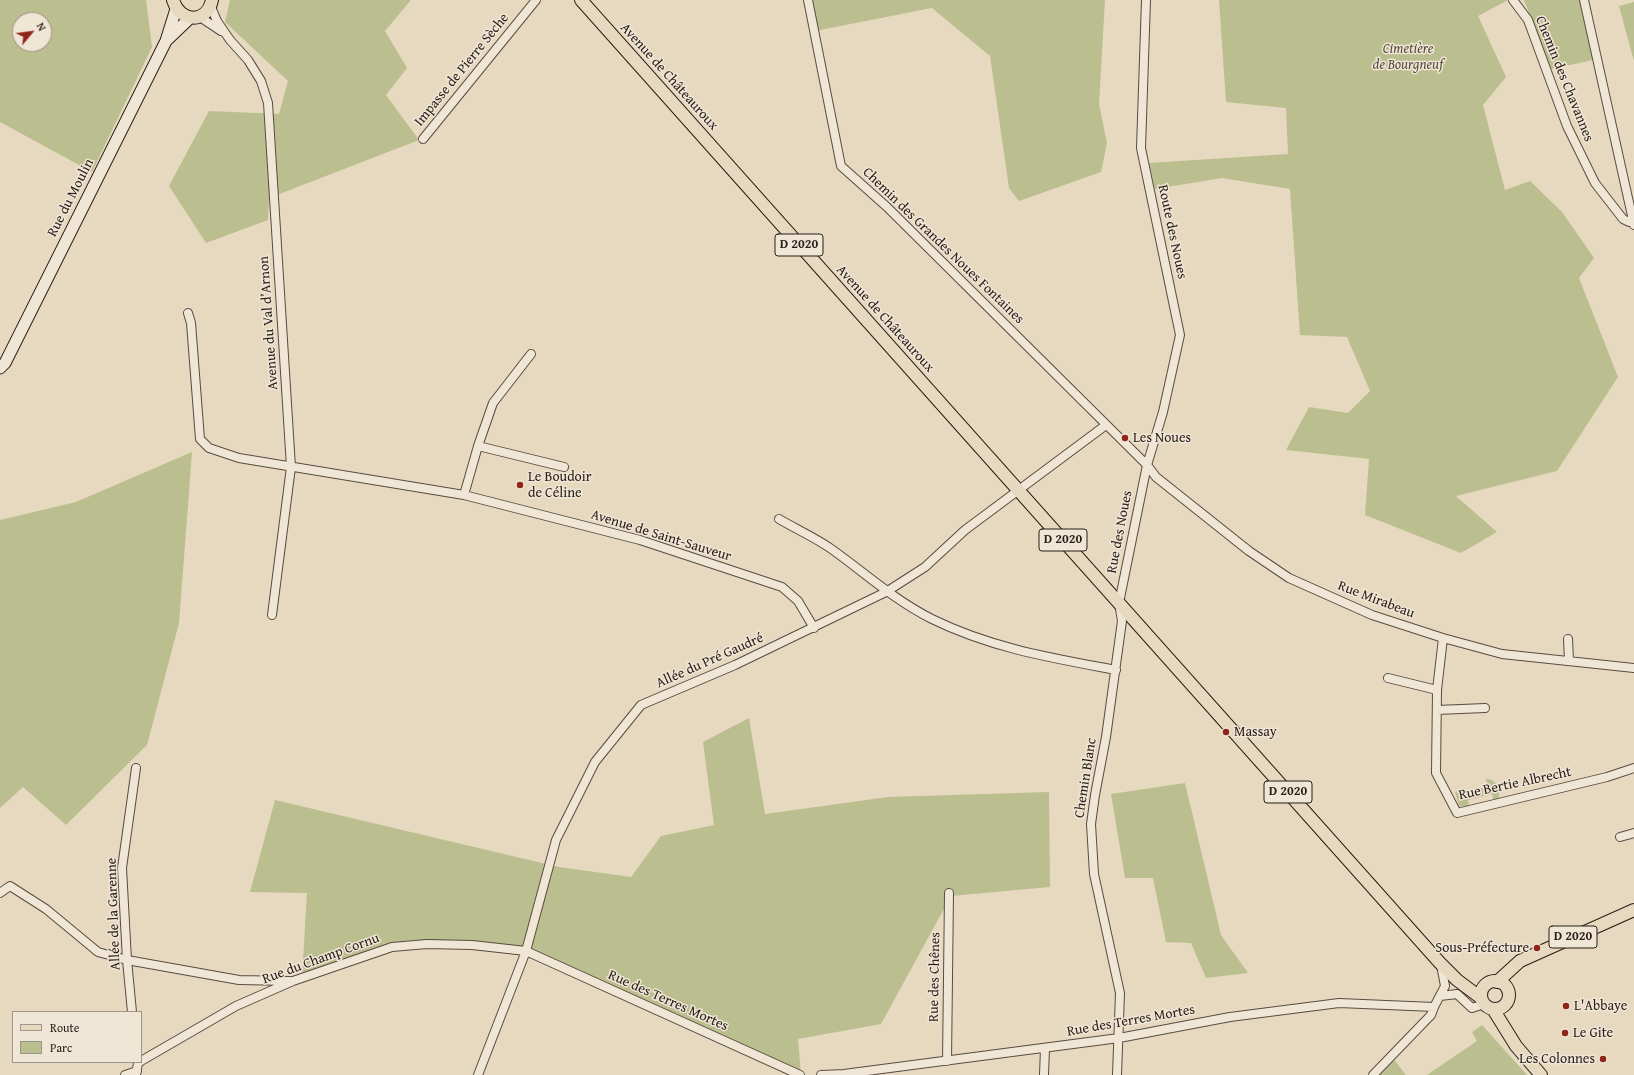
<!DOCTYPE html>
<meta charset="utf-8">
<style>
body{margin:0}
#map{position:relative;width:1634px;height:1075px;overflow:hidden;background:#e7d9c0;font-family:"Gentium Book Plus",serif}
canvas{display:block}
.legend{position:absolute;left:12px;top:1011px;width:130px;height:52px;box-sizing:border-box;background:#efe6d6;border:1px solid #a0958a;margin:0;padding:5px 7px;list-style:none;font-size:12px;color:#2a1c17}
.legend li{display:flex;align-items:center;gap:8px;height:20px}
.legend b{width:20px;border:1px solid #a0958a}
.north{position:absolute;left:12px;top:12px;width:40px;height:40px;box-sizing:border-box;background:#efe6d6;border:1px solid #a0958a;border-radius:50%;rotate:61deg;font-size:11px;font-weight:700;line-height:16px;text-align:center;color:#2a1c17}
.north::after{content:'';display:block;margin:auto;width:14px;height:18px;background:#8f2418;clip-path:polygon(50% 0,100% 100%,50% 72%,0 100%)}
</style>
<div id="map">
<canvas width="1634" height="1075"></canvas>
<ul class="legend">
<li><b style="height:5px;background:#e7d9c0"></b>Route</li>
<li><b style="height:11px;background:#bbbe8e"></b>Parc</li>
</ul>
<div class="north">N</div>
</div>
<script>
const g = document.querySelector('canvas').getContext('2d');
g.lineJoin = 'round';
function fill(path, color) {
  g.fillStyle = color;
  g.fill(path, 'evenodd');
}
function stroke(path, color, width, dash) {
  g.strokeStyle = color;
  g.lineWidth = width;
  g.lineCap = dash ? 'butt' : 'round';
  g.setLineDash(dash || []);
  g.stroke(path);
}
function drawText(font, color, halo, rows, align = 'center') {
  g.font = font + ' "Gentium Book Plus",serif';
  g.lineWidth = 3;
  g.setLineDash([]);
  g.textBaseline = 'middle';
  g.strokeStyle = halo;
  g.fillStyle = color;
  for (const [text, x, y, turn = 0] of rows) {
    g.save();
    g.translate(x, y);
    g.rotate((+turn || 0) * Math.PI / 180);
    g.textAlign = isNaN(turn) ? turn : align;
    if (halo) g.strokeText(text, 0, 0);
    g.fillText(text, 0, 0);
    g.restore();
  }
}
fill(new Path2D(`
 M0,0H146L152,47L92,172L0,122ZM20,20H44V44H20Z
 M230,0H411L385,31L407,68L386,95L419,140L269,198L268,220L206,243L169,186L209,111L279,114L288,81L225,22Z
 M806,0H1105L1099,104L1107,143L1101,172L1019,201L1009,188L990,56L932,8L815,31Z
 M1219,0H1508L1478,16L1506,77L1483,105L1505,190L1530,181L1562,212L1594,258L1579,278L1618,377L1557,471L1456,496L1497,532L1461,553L1365,515L1369,459L1286,450L1309,407L1348,413L1370,391L1347,337L1300,335L1290,189L1222,178L1155,189L1149,163L1288,154L1286,108L1226,102Z
 M1524,0H1580L1593,60L1551,69Z
 M1634,2V61L1619,6Z
 M192,452L179,623L147,745L66,825L23,787L0,808V520L76,502Z
 M749,718L765,814L888,797L1049,792L1050,887L951,896L881,1024L798,1039L801,1075L749,1052L546,956L494,946L393,948L302,978L307,893L250,892L275,800L559,867L631,877L661,836L714,825L703,742Z
 M1486,779C1497,779 1500,789 1499,799L1494,801L1492,794L1468,800L1469,807L1459,806L1455,792L1464,788L1467,794L1488,785Z
 M1185,783L1221,935L1248,973L1206,978L1191,943L1166,942L1153,878H1125L1111,794Z
 M1482,1025L1527,1075H1427L1477,1041L1472,1032Z
 M1392,1057L1406,1075H1375Z`), '#bbbe8e');
const street = new Path2D(`
 M808,0L841,166L887,207L1147,465L1156,477L1249,551L1289,578L1372,615L1443,638L1502,654L1634,668
 M1513,0L1528,20L1567,126L1595,183L1623,219L1629,222L1633,221
 M1584,0L1634,225
 M211,7L217,21L230,40L248,60L261,81L268,103L291,467L272,615
 M200,17L221,31
 M423,139L536,0
 M188,313L191,323L200,439L209,448L239,458L464,495L640,540L782,587L798,601L814,628
 M478,446L564,467
 M464,495L478,446L493,403L531,354
 M779,519C796,529 814,537 830,548C864,572 894,600 932,619C991,648 1052,658 1116,670
 M1443,638L1437,690L1436,773L1457,813L1607,777L1634,768
 M1568,639L1569,661
 M1388,678L1437,690
 M1437,710L1485,708
 M1620,837L1634,833
 M0,893L10,886L46,909L98,952L127,960L239,980L290,981
 M1440,996L1457,994L1472,1008L1484,1004
 M132,1012L127,960L122,868L136,768
 M141,1061L236,1006L293,981L392,947L427,944L472,945L526,951L800,1075
 M947,1061L949,893
 M125,1075L137,1071
 M136,1075L138,1063L140,1062
 M478,1075L526,951L556,840L595,762L641,705L735,665L886,592L925,567L965,530L1106,425
 M821,1075L844,1074L1119,1038L1230,1017L1339,1003L1434,1007L1445,986L1441,965
 M1044,1075L1045,1048
 M1117,1075L1120,993L1094,874L1091,824L1095,795L1106,737L1122,621L1119,603L1147,465L1163,412L1180,335L1141,148L1146,0
 M1373,1075L1431,1015L1434,1007`);
const secondary = new Path2D(`
 M168,39L190,18
 M0,368L5,363L166,41L176,9`);
const primary = new Path2D(`
 M173,0C180,23 207,24 212,0
 M581,0L1440,963L1457,980L1481,998
 M1481 995a14 14 0 1 1 28 0a14 14 0 1 1-28 0Z
 M1497,982L1520,961L1634,910
 M1493,1009L1516,1046L1541,1075`);
stroke(street, '#594b41', 10);
stroke(secondary, '#2a1c17', 13);
stroke(primary, '#2a1c17', 14);
stroke(street, '#efe6d6', 8);
stroke(secondary, '#efe6d6', 11);
stroke(primary, '#e7d9c0', 12);
for (const [x, y, r, color] of [
 [1125,438,4,"#8f2418"],
 [520,485,4,"#8f2418"],
 [1226,732,4,"#8f2418"],
 [1537,948,4,"#8f2418"],
 [1566,1006,4,"#8f2418"],
 [1565,1033,4,"#8f2418"],
 [1603,1059,4,"#8f2418"]
]) {
  const dot = new Path2D();
  dot.arc(x, y, r, 0, 2 * Math.PI);
  g.fillStyle = color;
  g.fill(dot);
  stroke(dot, '#efe6d6', 1.5);
}
for (const [x, y, w] of [
 [799,245,48],
 [1063,540,48],
 [1288,792,48],
 [1573,937,48]
]) {
  const box = new Path2D();
  box.roundRect(x - w / 2, y - 11, w, 22, 3);
  g.fillStyle = '#efe6d6';
  g.fill(box);
  stroke(box, '#2a1c17', 1);
}
drawText('bold 13px', '#2a1c17', null, [
 ["D 2020",799,245],
 ["D 2020",1063,540],
 ["D 2020",1288,792],
 ["D 2020",1573,937]
]);
drawText('italic 14px', '#564d3b', '#efe6d6', [
 ["Cimetière",1408,49],
 ["de Bourgneuf",1408,65]
]);
drawText('14px', '#2a1c17', '#efe6d6', [
 ["Impasse de Pierre Sèche",462,70,-51],
 ["Avenue de Châteauroux",669,77,48],
 ["Chemin des Chavannes",1564,79,68],
 ["Rue du Moulin",71,198,-63],
 ["Route des Noues",1172,232,78],
 ["Chemin des Grandes Noues Fontaines",943,246,44],
 ["Avenue de Châteauroux",885,319,48],
 ["Avenue du Val d’Arnon",269,323,-94],
 ["Rue des Noues",1120,532,-79],
 ["Avenue de Saint-Sauveur",661,536,17],
 ["Rue Mirabeau",1376,600,21],
 ["Allée du Pré Gaudré",710,661,-24],
 ["Chemin Blanc",1086,778,-81],
 ["Rue Bertie Albrecht",1515,784,-12],
 ["Allée de la Garenne",114,914,-92],
 ["Rue du Champ Cornu",321,959,-20],
 ["Rue des Chênes",935,977,-89],
 ["Rue des Terres Mortes",668,1001,24],
 ["Rue des Terres Mortes",1131,1021,-10]
]);
drawText('14px', '#2a1c17', '#efe6d6', [
 ["Les Noues",1133,438],
 ["Le Boudoir",528,477],
 ["de Céline",528,493],
 ["Massay",1234,732],
 ["Sous-Préfecture",1529,948,"right"],
 ["L'Abbaye",1574,1006],
 ["Le Gite",1573,1033],
 ["Les Colonnes",1595,1059,"right"]
], 'left');
</script>
